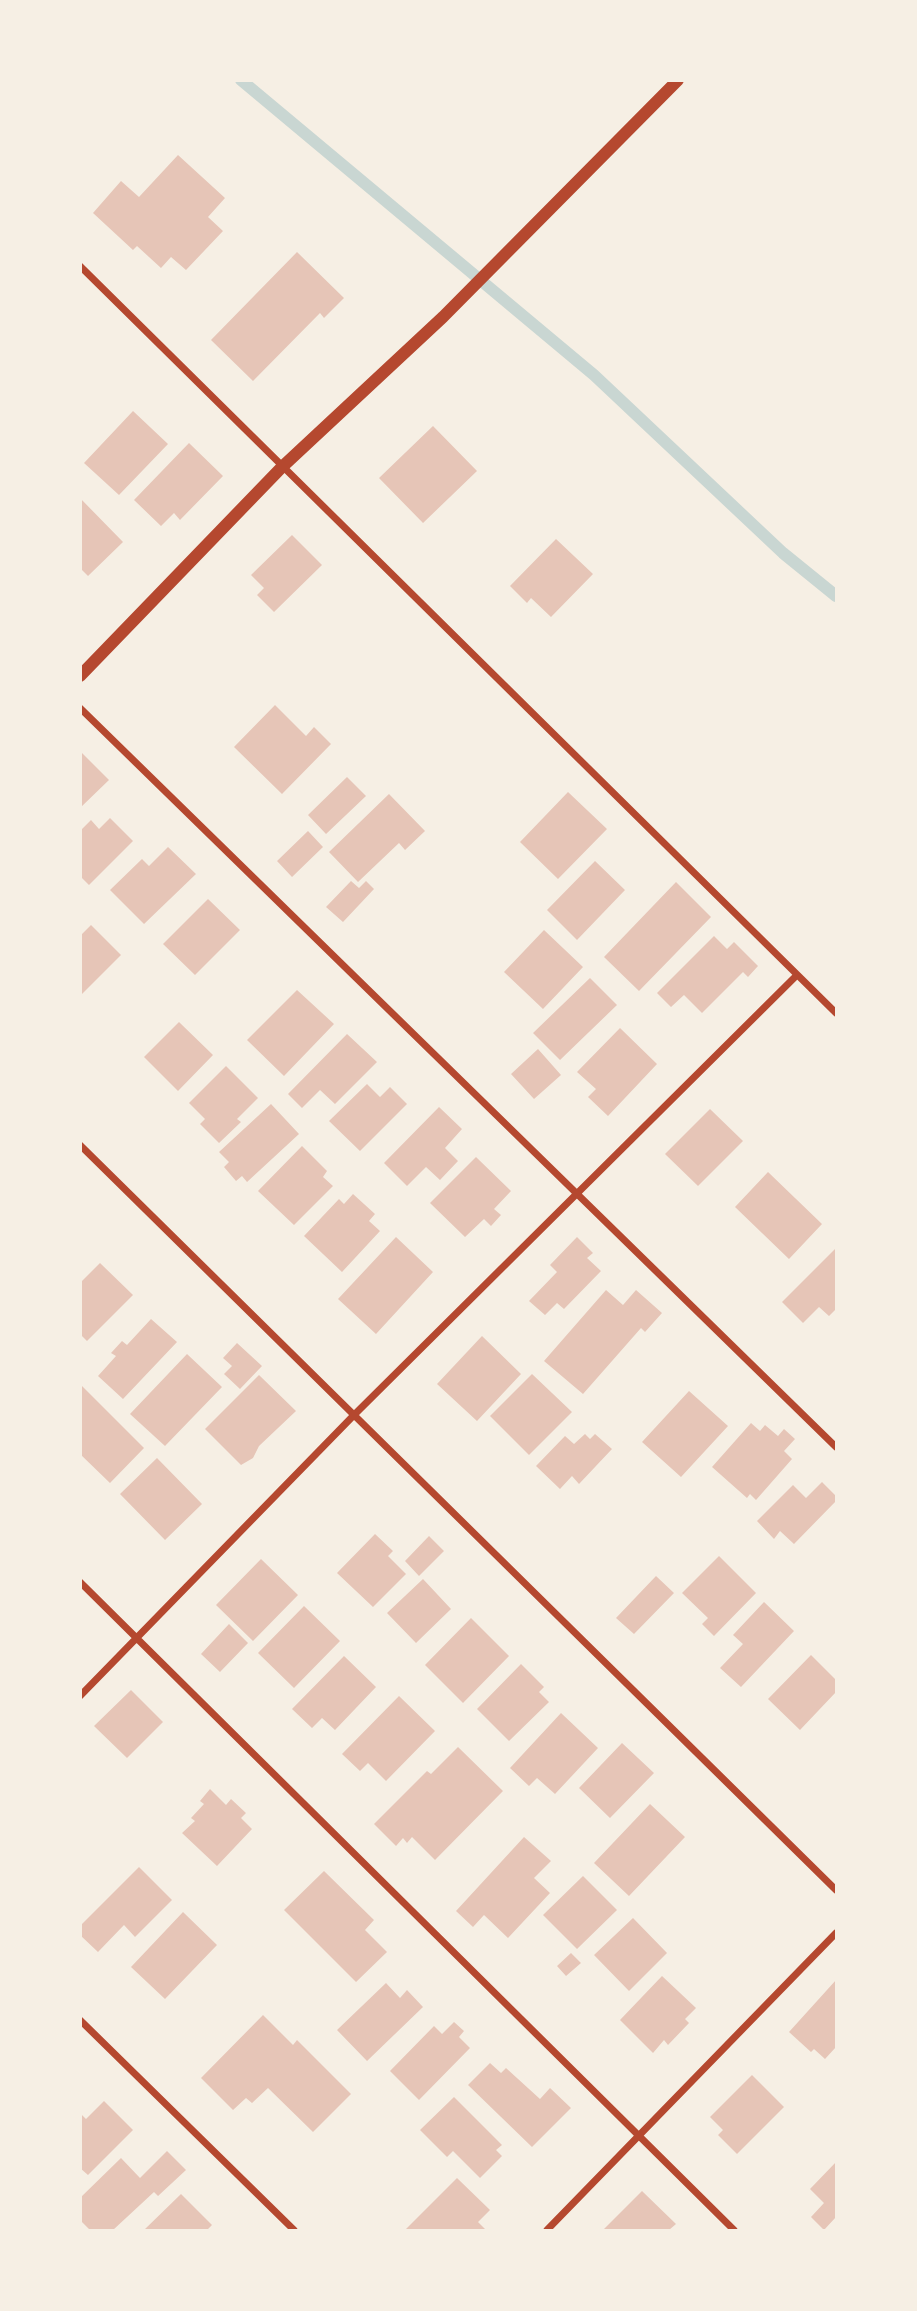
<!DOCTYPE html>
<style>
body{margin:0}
#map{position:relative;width:917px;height:2311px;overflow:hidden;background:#f6efe4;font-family:Rubik,sans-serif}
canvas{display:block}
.frame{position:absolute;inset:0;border:82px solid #f6efe4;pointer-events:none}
</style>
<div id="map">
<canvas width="917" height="2311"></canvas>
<div class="frame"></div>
</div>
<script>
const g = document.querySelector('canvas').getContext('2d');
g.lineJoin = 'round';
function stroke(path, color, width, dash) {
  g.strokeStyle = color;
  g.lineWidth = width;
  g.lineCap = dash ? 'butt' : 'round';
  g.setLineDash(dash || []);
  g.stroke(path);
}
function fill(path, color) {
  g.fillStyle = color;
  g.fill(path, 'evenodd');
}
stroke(new Path2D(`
 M241,80L594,375L783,553L836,596`), '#c9d6d2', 12);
fill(new Path2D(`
 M178,155L225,198L208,217L223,231L186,270L171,257L161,268L137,246L133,250L93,213L121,181L139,197Z
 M297,252L344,298L324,318L320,313L253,381L211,340Z
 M133,411L168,444L119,495L84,463Z
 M433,426L477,471L423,523L379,478Z
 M189,443L223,476L180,520L174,513L161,526L134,500Z
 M80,498L123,542L88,576L80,568Z
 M292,535L322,565L274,612L257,595L264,588L251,575Z
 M556,539L593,574L551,617L531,598L527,603L510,586Z
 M275,705L306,736L314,727L331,744L282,794L234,747Z
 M80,751L109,780L80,808Z
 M347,777L366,796L326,834L308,815Z
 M568,792L607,829L558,879L520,842Z
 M389,794L425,831L405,850L399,843L358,882L329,852Z
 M110,818L133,841L89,885L80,876V831L91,820L99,829Z
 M308,831L323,847L292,877L277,861Z
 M168,847L196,874L144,924L110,890L142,859L149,866Z
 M595,861L625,890L577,940L547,910Z
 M351,881L359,888L366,881L374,889L343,922L326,907Z
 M676,882L711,917L639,991L604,957Z
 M208,899L240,930L195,975L163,944Z
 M91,925L121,955L80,996V936Z
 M544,930L583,967L543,1009L504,972Z
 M714,936L727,949L734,942L758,966L748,977L743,972L702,1013L684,995L671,1007L657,993Z
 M590,978L617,1005L560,1060L533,1033Z
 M297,990L334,1024L284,1076L247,1040Z
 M179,1022L213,1055L178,1091L144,1057Z
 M620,1028L657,1064L608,1116L588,1097L596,1089L577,1072Z
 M347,1034L377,1062L335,1104L320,1090L302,1108L288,1094Z
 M538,1049L561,1075L534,1099L511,1074Z
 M226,1066L258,1098L237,1119L241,1122L219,1143L200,1124L205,1119L189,1103Z
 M367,1084L380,1097L390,1087L407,1104L360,1151L329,1121Z
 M271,1104L299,1134L247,1182L242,1176L236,1181L224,1167L229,1162L219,1152Z
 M439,1107L462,1129L445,1148L458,1161L440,1180L426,1167L407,1186L384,1163Z
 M710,1109L743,1141L698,1186L665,1154Z
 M302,1146L327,1171L323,1177L333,1186L294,1225L258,1191Z
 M476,1157L511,1191L494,1209L501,1215L491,1226L484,1219L465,1237L430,1203Z
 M768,1172L822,1224L789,1259L735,1207Z
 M353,1194L375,1214L369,1221L380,1231L342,1272L304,1236L339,1199L344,1204Z
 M396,1237L433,1272L376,1334L338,1299Z
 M577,1237L593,1253L587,1258L601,1271L564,1309L557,1303L545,1315L529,1301L557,1272L550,1265Z
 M836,1248V1309L829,1316L819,1307L803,1323L782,1302Z
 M100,1263L133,1295L87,1341L80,1334V1283Z
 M606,1290L623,1305L636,1290L662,1313L645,1332L641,1328L583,1394L544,1361Z
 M151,1319L177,1342L123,1399L98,1376L116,1356L111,1353L122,1341L127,1345Z
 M482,1336L521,1374L477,1421L437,1384Z
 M237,1343L262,1366L240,1389L224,1374L232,1366L223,1358Z
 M187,1354L222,1387L165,1446L130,1414Z
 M532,1374L572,1412L529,1455L490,1416Z
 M259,1375L296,1411L259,1446L253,1458L241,1465L205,1429Z
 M80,1384L144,1448L110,1483L80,1454Z
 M689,1391L728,1426L681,1477L642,1442Z
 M751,1423L760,1431L765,1425L778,1436L784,1429L795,1439L784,1451L792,1459L756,1500L750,1494L747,1498L712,1467Z
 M585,1434L590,1439L595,1434L612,1449L579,1484L572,1476L560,1489L536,1466L565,1436L574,1444Z
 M157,1458L202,1504L165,1540L120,1494Z
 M822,1482L836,1496V1501L794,1544L780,1531L774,1539L757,1521L793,1485L806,1498Z
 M375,1534L393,1551L388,1556L406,1574L373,1607L337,1573Z
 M429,1536L444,1551L419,1576L405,1561Z
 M719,1556L756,1593L714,1636L702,1624L708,1618L682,1593Z
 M261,1559L298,1595L253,1641L216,1605Z
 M656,1576L674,1593L634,1634L616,1618Z
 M423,1579L451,1609L416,1643L387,1613Z
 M764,1602L794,1631L741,1687L720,1668L743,1644L733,1635Z
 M304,1606L340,1641L294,1688L258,1653Z
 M471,1618L509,1656L463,1703L425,1665Z
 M229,1624L248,1643L220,1672L201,1654Z
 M811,1655L836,1680V1692L800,1730L768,1699Z
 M344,1656L376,1687L335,1730L322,1718L312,1728L292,1709Z
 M521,1664L544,1687L539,1692L549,1702L509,1741L477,1709Z
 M131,1690L163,1722L127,1758L94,1726Z
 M399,1696L435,1731L386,1781L368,1763L360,1771L342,1754Z
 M561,1713L598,1748L555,1794L537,1778L529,1786L510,1768Z
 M622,1743L654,1773L610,1818L579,1788Z
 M458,1747L503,1791L435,1860L412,1837L407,1843L403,1838L396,1846L374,1824L427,1771L431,1774Z
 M210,1789L226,1805L231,1799L246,1813L241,1818L252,1829L217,1866L182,1833L195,1821L191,1818L204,1804L200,1801Z
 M650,1804L685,1837L629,1896L594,1863Z
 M524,1837L551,1861L534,1878L550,1893L508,1938L484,1915L473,1927L456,1911Z
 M139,1867L172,1900L135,1937L124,1925L98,1952L80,1935V1926Z
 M324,1871L374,1920L365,1930L387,1952L356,1982L284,1910Z
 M583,1876L617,1910L577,1949L543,1915Z
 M183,1912L217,1945L165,1999L131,1967Z
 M633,1918L667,1953L629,1991L594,1955Z
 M571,1953L581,1963L566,1976L557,1966Z
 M662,1976L696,2008L685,2019L689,2023L668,2045L664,2040L653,2053L620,2020Z
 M836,1980V2047L825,2059L814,2049L811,2052L789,2032Z
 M386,1983L400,1998L407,1990L423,2007L367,2061L337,2030Z
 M263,2015L293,2045L297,2040L351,2094L313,2132L268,2088L252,2103L246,2098L233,2110L201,2078Z
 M454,2022L464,2031L459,2037L470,2048L419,2100L390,2071L434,2026L442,2034Z
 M490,2063L501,2073L506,2068L540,2099L550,2088L571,2108L532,2147L468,2085Z
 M752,2075L784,2107L737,2154L718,2135L723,2130L710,2117Z
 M454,2097L502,2145L496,2150L502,2156L480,2178L453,2151L447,2157L420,2130Z
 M104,2101L133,2130L88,2175L80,2168V2113L86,2119Z
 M167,2151L186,2170L158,2196L154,2192L113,2230H90L80,2220V2198L121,2158L140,2178Z
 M836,2162V2217L824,2230L811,2217L824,2203L810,2189Z
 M457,2178L490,2210L478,2222L486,2230H405Z
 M642,2191L676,2224L669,2230H603Z
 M181,2194L212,2225L207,2230H144Z`), '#e6c5b7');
stroke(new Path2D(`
 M80,266L836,1013
 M80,708L836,1447
 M80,1145L836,1890
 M80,1582L734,2230
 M80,1696L355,1414L797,975
 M80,2020L294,2230
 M547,2230L836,1933`), '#b5482f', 7);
stroke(new Path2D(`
 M80,676L281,468L443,317L678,80`), '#b5482f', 12);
</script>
